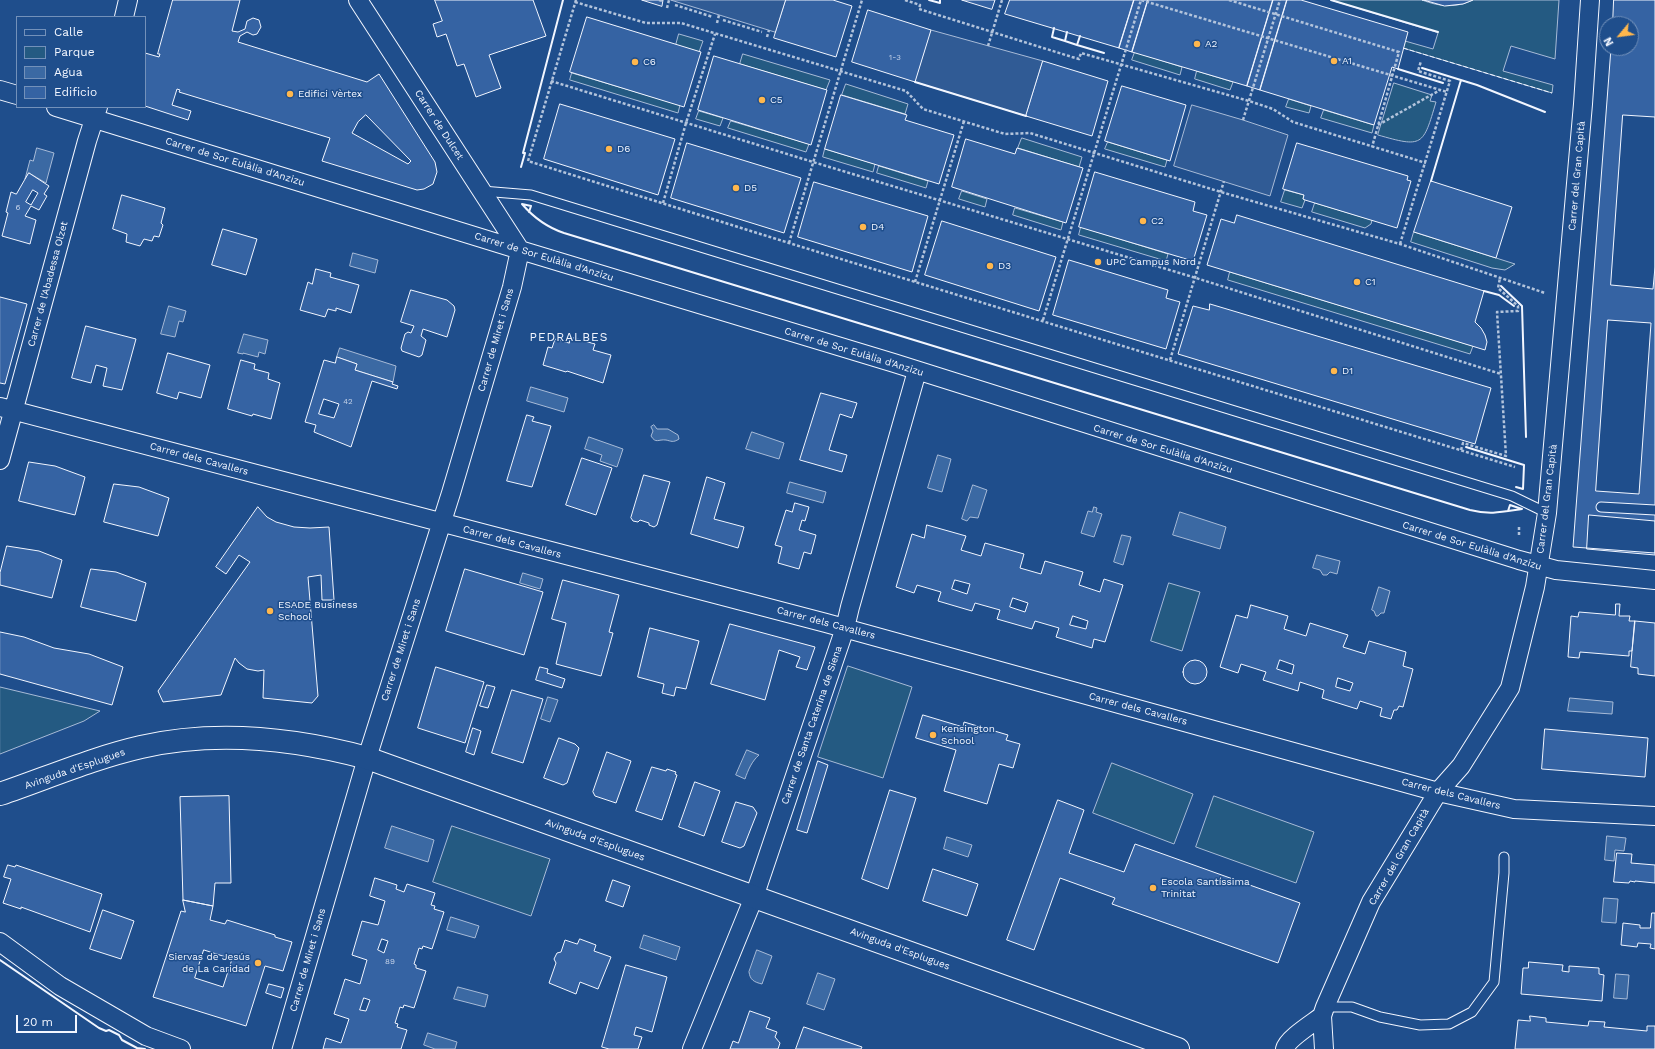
<!DOCTYPE html>
<meta charset="utf-8">
<style>
body{margin:0}
#map{position:relative;width:1655px;height:1049px;overflow:hidden;background:#1f4e8c;font-family:"Work Sans",sans-serif}
canvas{display:block}
.legend{position:absolute;left:16px;top:16px;width:130px;height:92px;box-sizing:border-box;background:#1f4e8c;border:1px solid #7391ba;margin:0;padding:5px 7px;list-style:none;font-size:12px;color:#f2f6ff}
.legend li{display:flex;align-items:center;gap:8px;height:20px}
.legend b{width:20px;border:1px solid #7391ba}
.north{position:absolute;left:1599px;top:16px;width:40px;height:40px;box-sizing:border-box;background:#1f4e8c;border:1px solid #7391ba;border-radius:50%;rotate:241deg;font-size:11px;font-weight:700;line-height:16px;text-align:center;color:#f2f6ff}
.north::after{content:'';display:block;margin:auto;width:14px;height:18px;background:#ffb74d;clip-path:polygon(50% 0,100% 100%,50% 72%,0 100%)}
.scale{position:absolute;left:16px;top:1015px;width:61px;height:18px;box-sizing:border-box;border:2px solid #f2f6ff;border-top:0;padding-left:5px;font-size:12px;line-height:14px;white-space:nowrap;color:#f2f6ff;-webkit-text-stroke:3px #1f4e8c;paint-order:stroke}
</style>
<div id="map">
<canvas width="1655" height="1049"></canvas>
<ul class="legend">
<li><b style="height:5px;background:#1f4e8c"></b>Calle</li>
<li><b style="height:11px;background:#245a82"></b>Parque</li>
<li><b style="height:11px;background:#3b69a3"></b>Agua</li>
<li><b style="height:11px;background:#3563a3"></b>Edificio</li>
</ul>
<div class="north">N</div>
<div class="scale">20 m</div>
</div>
<script>
const g = document.querySelector('canvas').getContext('2d');
g.lineJoin = 'round';
function fill(path, color) {
  g.fillStyle = color;
  g.fill(path, 'evenodd');
}
function stroke(path, color, width, dash) {
  g.strokeStyle = color;
  g.lineWidth = width;
  g.lineCap = dash ? 'butt' : 'round';
  g.setLineDash(dash || []);
  g.stroke(path);
}
function drawText(font, color, halo, rows, align = 'center') {
  g.font = font + ' "Work Sans",sans-serif';
  g.lineWidth = 3;
  g.setLineDash([]);
  g.textBaseline = 'middle';
  g.strokeStyle = halo;
  g.fillStyle = color;
  for (const [text, x, y, turn = 0] of rows) {
    g.save();
    g.translate(x, y);
    g.rotate((+turn || 0) * Math.PI / 180);
    g.textAlign = isNaN(turn) ? turn : align;
    if (halo) g.strokeText(text, 0, 0);
    g.fillText(text, 0, 0);
    g.restore();
  }
}
const green = new Path2D(`
 M1331,0H1422C1440,7 1456,8 1473,0H1559L1555,59L1511,46L1503,71L1553,85L1552,93L1403,48L1405,41L1433,49L1438,33Z
 M679,34L703,41L699,52L676,45Z
 M1135,52L1182,67L1180,75L1132,60Z
 M743,54L830,80L826,90L740,64Z
 M1197,71L1233,82L1230,90L1195,79Z
 M572,73L680,105L678,113L570,80Z
 M1394,83L1432,95L1430,101L1436,102C1423,146 1423,148 1378,135Z
 M846,84L908,104L905,114L842,95Z
 M1289,99L1311,106L1309,113L1286,107Z
 M1324,110L1374,125L1372,133L1321,118Z
 M699,111L723,118L720,126L696,119Z
 M731,121L809,144L806,152L728,128Z
 M1022,138L1082,157L1079,167L1018,148Z
 M1108,142L1167,160L1165,167L1105,149Z
 M825,149L875,164L873,172L823,157Z
 M879,166L928,181L926,188L877,173Z
 M1285,190L1304,195L1303,199L1305,200L1302,208L1281,202Z
 M962,191L987,199L985,207L959,199Z
 M1315,203L1372,220L1371,224L1365,228L1312,212Z
 M1015,208L1063,222L1061,230L1013,215Z
 M1081,227L1168,254L1166,261L1079,235Z
 M1414,232L1515,264L1505,270L1492,268L1411,242Z
 M1230,272L1473,346L1470,354L1228,280Z
 M1169,583L1200,592L1182,651L1151,641Z
 M848,666L912,687L883,778L818,757Z
 M0,687L100,711L84,721L0,754Z
 M1112,763L1193,794L1174,844L1093,813Z
 M1214,796L1314,832L1296,883L1196,847Z
 M452,826L550,859L531,916L433,882Z`);
fill(green, '#245a82');
stroke(green, '#a8bbd7', 1);
const parking = new Path2D(`
 M671,0H786L776,32Z
 M931,30L1043,61L1026,116L915,82Z
 M1192,105L1243,120L1288,135L1270,196L1174,166Z`);
fill(parking, '#305b95');
stroke(parking, '#a8bbd7', 1);
const water = new Path2D(`
 M37,148L54,153L46,183L29,173L25,179L30,160L33,161Z
 M353,253L378,260L375,273L350,266Z
 M169,306L186,311L183,322L179,321L175,337L161,334Z
 M244,334L268,340L265,354L259,352L258,357L243,353V354L238,353Z
 M340,348L396,366L393,382L355,370L357,364L337,357Z
 M531,387L568,398L564,412L527,401Z
 M654,425L657,429H668L678,435L679,439C673,443 671,441 666,440C658,439 656,444 651,436L653,431L651,427Z
 M752,432L784,443L779,459L746,449Z
 M589,437L623,449L617,467L600,461L602,455L585,449Z
 M938,455L951,459L942,492L928,488Z
 M790,482L826,492L823,503L787,493Z
 M973,485L987,490L978,518L970,517L967,521L962,519Z
 M1094,507L1097,508L1096,512L1102,514L1094,537L1081,533L1088,511L1092,512Z
 M1180,512L1226,527L1220,549L1173,535Z
 M1122,535L1131,537L1123,565L1114,562Z
 M1317,555L1340,561L1337,574L1330,572L1327,575H1323L1320,570L1313,568Z
 M523,573L543,579L540,589L520,583Z
 M1379,587L1390,591L1384,613H1381L1378,616H1376L1374,611L1372,610Z
 M548,697L558,700L550,722L541,719Z
 M1570,698L1613,702L1612,714L1568,711Z
 M747,750L759,755C752,761 748,770 745,779L736,775Z
 M392,826L434,840L428,862L385,848Z
 M1607,836L1626,838L1624,851L1615,850L1614,861L1605,860Z
 M947,837L972,845L968,857L944,849Z
 M1604,898L1618,899L1616,923L1602,922Z
 M451,917L479,926L475,938L447,930Z
 M644,935L680,947L676,960L640,948Z
 M757,950L772,956L762,984C754,982 750,980 749,972Z
 M818,973L835,979L824,1010L807,1004Z
 M1616,974L1629,975L1627,999L1614,998Z
 M458,987L488,995L485,1007L454,999Z
 M428,1033L457,1042L455,1049H435L424,1045Z`);
fill(water, '#3b69a3');
stroke(water, '#a8bbd7', 1);
const building = new Path2D(`
 M173,0H240L232,31L238,32L245,29L247,21L253,18L259,20L261,27L257,34L253,35L247,32L240,36L238,42L367,82L379,74L435,162L437,172L433,184L424,189L417,190L322,161L330,138L179,92L180,90L177,89L172,105L191,111L188,120L145,106V53L159,57L160,54H158ZM366,115L411,161L408,164L352,133L358,122Z
 M435,0H533L546,36L489,55L501,88L476,97L464,64L457,66L446,34L437,37L433,24L442,21Z
 M642,0H663L662,6Z
 M786,0H833L852,6L836,57L774,38Z
 M962,0H995L992,9Z
 M1010,0H1134L1119,48L1005,14Z
 M1134,0H1148L1132,52L1119,48Z
 M1148,0H1273L1247,86L1132,52Z
 M1273,0H1287L1260,90L1247,86Z
 M1287,0H1301L1408,32L1398,69L1392,67L1374,125L1260,90Z
 M1423,0H1422H1473L1463,4L1445,6Z
 M1614,0H1655V553L1573,547L1611,48H1631V24H1613Z
 M868,10L931,30L915,82L852,62Z
 M587,17L701,52L684,107L570,72Z
 M714,56L827,90L811,145L698,110Z
 M1043,61L1108,81L1092,136L1026,116Z
 M1122,86L1186,105L1170,161L1105,141Z
 M841,95L907,115L905,120L954,135L939,184L825,149Z
 M560,104L675,139L658,195L544,159Z
 M1623,115L1655,117V267L1653,289L1611,285Z
 M966,139L1015,154L1017,148L1083,168L1066,223L952,187Z
 M687,143L801,178L784,233L671,198Z
 M1297,143L1408,176L1407,180L1411,181L1397,228L1305,200L1303,199L1304,195L1283,189Z
 M1095,172L1195,202L1193,211L1207,215L1193,261L1079,227Z
 M29,173L49,186L44,194L47,196L39,210L31,206L25,216L36,220L30,244L2,236L8,213L6,212L11,192L16,194ZM33,190L38,193L31,205L26,202Z
 M1431,181L1512,207L1496,258L1414,232Z
 M814,182L928,216L912,272L798,237Z
 M122,195L165,208L161,223L163,225L159,237L154,236L152,241L144,239L140,246L126,242L127,234L113,229Z
 M1237,215L1484,291L1475,322L1481,328L1485,335L1487,342L1485,350L1207,265L1221,219L1234,223Z
 M942,221L1056,257L1039,311L925,275Z
 M223,229L257,239L246,275L212,265Z
 M1069,260L1168,290L1166,298L1180,302L1166,349L1053,315Z
 M316,269L331,273L330,277L359,285L351,313L336,308V311L328,309L325,317L300,310L308,282L312,284Z
 M411,290L447,300L454,306L455,310L447,337L423,329L421,336L426,340L422,355L419,357L402,351L401,348L405,334L408,332L411,333L414,326L401,322Z
 M0,297L27,304L5,384L0,383Z
 M1210,304L1491,388L1475,444L1178,354L1193,306L1209,310Z
 M1608,320L1651,323L1639,494L1596,491Z
 M86,326L136,339L122,390L103,386L107,368L96,365L91,383L72,378Z
 M570,337L595,344L593,350L611,355L603,383L567,371L566,372L543,365L548,347L552,348L555,339L569,343Z
 M168,353L210,365L201,398L179,392L177,399L157,393Z
 M337,357L357,364L355,370L393,382L392,384L398,386L397,389L372,381L351,447L314,432L316,425L305,422L324,360L335,363ZM324,399L339,404L334,418L319,414Z
 M241,360L255,364L254,369L269,373L268,379L280,383L271,419L253,414L252,416L228,409Z
 M821,393L857,403L852,418L840,414L829,450L847,455L842,472L800,460Z
 M527,415L534,417L532,421L551,426L532,487L507,481Z
 M582,458L612,468L596,515L566,505Z
 M29,462L55,466L85,477L75,515L19,501Z
 M644,475L670,482L657,525L654,527L649,525V523L640,520L638,522L633,521L631,518Z
 M707,477L725,483L714,519L744,527L738,548L691,534Z
 M114,484L139,487L169,498L158,536L104,522Z
 M795,503L809,507L805,521L802,520L799,530L816,535L811,554L804,552L799,569L778,563L782,547L775,545L786,510L792,512Z
 M258,507L267,517L276,522L294,527L310,528L329,527L334,600H322L321,575L308,577L318,696L312,703L263,698L264,670L258,671L247,669L239,663L235,658L221,695L163,702L158,691L250,562L239,555L226,574L216,567Z
 M1589,515L1655,521V555L1587,549Z
 M927,525L966,536L961,550L981,556L985,543L1024,554L1020,568L1041,574L1045,561L1083,572L1079,585L1100,592L1104,579L1123,585L1105,642L1094,639L1092,648L1056,637L1059,628L1035,621L1032,629L997,619L1000,610L975,603L972,611L938,601L941,592L917,585L914,593L896,587L912,534L924,538ZM955,580L970,584L967,594L952,589ZM1013,598L1028,603L1025,612L1010,607ZM1073,616L1088,621L1086,629L1070,625Z
 M7,546L39,551L62,560L52,598L0,585V573Z
 M91,569L116,572L146,583L136,621L81,607Z
 M465,569L543,592L524,655L446,631Z
 M563,580L619,595L609,632L613,633L601,676L556,664L566,623L552,619Z
 M1616,604H1620L1619,616H1630L1629,621H1635L1632,651H1629V656L1580,652L1579,658L1568,657L1571,616L1578,617L1579,612L1615,615Z
 M1251,605L1288,616L1284,629L1306,636L1310,623L1348,635L1343,647L1362,653L1365,654L1369,641L1406,652L1403,666L1413,669L1403,707L1399,706L1397,710H1394L1391,719L1380,716L1382,708L1360,701L1357,709L1322,698L1324,690L1300,682L1298,691L1263,680L1266,672L1241,664L1238,673L1220,667L1236,615L1247,618ZM1280,660L1294,665L1292,674L1277,669ZM1338,678L1353,683L1350,691L1336,687Z
 M1635,621L1655,623V676L1638,674V668L1631,667Z
 M730,624L815,647L807,670L796,667L800,657L779,650L765,700L711,684Z
 M650,628L699,641L686,689L676,687L674,696L662,693L664,684L638,677Z
 M0,632L24,637L54,648L89,654L123,667L112,705L0,674Z
 M1183 672a12 12 0 1 1 24 0a12 12 0 1 1-24 0Z
 M436,667L484,682L465,743L418,728Z
 M540,667L548,669L547,673L565,679L562,688L536,680Z
 M487,685L495,687L488,708L480,706Z
 M512,690L543,699L523,763L492,753Z
 M923,715L963,727L964,722L1008,735L1006,740L1020,744L1013,768L999,764L987,804L944,791L956,750L916,738Z
 M473,728L481,731L474,755L466,752Z
 M1545,729L1648,738L1645,777L1542,769Z
 M559,738L575,744L579,748L567,783L563,785L544,778Z
 M607,752L631,761L616,803L595,796L593,792Z
 M818,761L828,765L807,833L797,830Z
 M652,767L666,771L667,769L676,772L675,774L677,775L662,820L636,811Z
 M695,782L720,791L704,836L679,827Z
 M890,790L916,798L888,889L862,879Z
 M229,796L231,883H215L213,906L183,900L180,797Z
 M1058,800L1084,810L1069,853L1124,872L1135,844L1300,903L1278,963L1112,904L1115,898L1060,878L1034,950L1007,940Z
 M736,802L753,807L757,813L744,846L740,848L722,842Z
 M1617,853L1632,854L1631,863L1655,865V883L1635,881V882L1630,881L1629,883L1614,882Z
 M8,865L15,867L16,865L102,894L90,932L21,907V909L3,903L11,879L4,877Z
 M933,869L978,884L967,916L923,901Z
 M375,878L397,885L396,889L404,892L407,884L435,893L431,905L435,906L434,909L444,912L432,949L423,946L422,949L419,948L414,964L416,965V968L426,971L414,1008L404,1005L403,1008L400,1007L395,1023L398,1024L397,1027L407,1030L401,1049H323L326,1038L341,1043L349,1019L334,1014L345,979L360,984L367,960L352,955L362,921L378,925L385,901L370,896ZM382,939L388,941L384,953L378,950ZM364,998L370,1000L366,1011L360,1010Z
 M613,880L630,886L623,907L606,901Z
 M183,900L213,906L210,920L225,924L227,920L275,935V937L292,942L283,971L265,966L246,1026L153,997L181,911L185,912ZM204,950L232,959L223,987L195,978Z
 M103,910L134,921L121,959L90,949Z
 M1652,913H1655V949L1650,948L1651,944L1638,943L1637,947L1621,945L1623,923L1640,925V928H1650Z
 M580,939L596,945L594,951L611,957L598,989L580,982L576,994L549,983L556,963L554,959L557,953L561,952L565,940L577,944Z
 M1529,962L1563,965L1562,971L1569,972V966L1599,968V974L1604,975L1602,1001L1521,994L1523,968H1528Z
 M626,965L667,977L652,1032L636,1027L634,1035L642,1037L638,1049H609L602,1047Z
 M269,984L284,988L281,998L266,993Z
 M750,1011L770,1018L766,1028L777,1032L775,1037L780,1043L778,1049H730L733,1041L738,1043Z
 M1530,1016L1546,1018V1022L1588,1026L1589,1021L1605,1022L1604,1027L1647,1031V1026H1655V1049H1515L1518,1020L1530,1021Z
 M804,1027L862,1047L861,1049H796Z`);
fill(building, '#3563a3');
stroke(building, '#f2f6ff', 1);
const service = new Path2D(`
 M482,191L531,195L1512,496L1547,513
 M1601,507L1655,510
 M1325,1007H1352L1380,1017L1420,1025L1449,1024L1472,1012L1494,982L1504,873V857`);
const minor = new Path2D(`
 M358,0L520,250
 M124,17L128,0
 M0,90L17,95
 M56,107L520,250L894,363L1519,560L1556,570L1655,580
 M0,407L826,623L1438,792L1514,809L1655,816
 M0,460L87,141L98,107
 M0,942L60,986L146,1036L181,1049
 M282,1049L367,758L451,493L512,287L520,250
 M692,1049L754,897L845,628L850,607L917,371
 M1285,1049C1287,1039 1313,1023 1322,1016
 M1324,1049L1322,1016L1325,1007L1371,902L1438,792L1461,766L1510,688L1535,587L1547,513L1583,104L1590,0`);
const tertiary = new Path2D(`
 M0,794C47,778 93,758 141,747C216,730 293,738 367,758L1178,1049`);
stroke(service, '#f2f6ff', 11);
stroke(minor, '#f2f6ff', 20);
stroke(tertiary, '#f2f6ff', 24);
stroke(new Path2D(`
 M576,0L528,161L789,243L1515,467
 M659,0L663,1
 M905,0L920,5L919,9L1072,57L1079,59L1081,53L1249,101L1273,109L1293,122L1426,163
 M1229,0L1399,52L1372,147
 M575,2L646,23H681L906,91L923,109L1005,134L1030,133L1221,192L1400,244L1545,293
 M675,5L713,17
 M667,8L669,0
 M723,20L762,32
 M717,23L719,15
 M767,37L769,30
 M988,46L1002,0
 M551,81L813,162L1196,278L1501,374
 M1243,120L1280,0
 M1378,125L1440,90
 M663,203L686,123L715,34
 M789,243L862,0
 M1400,244L1450,81L1418,71L1421,61
 M915,282L964,121
 M1043,320L1141,0L1447,92
 M1170,360L1224,181
 M1461,450L1463,443L1506,456L1497,312L1518,311V306L1498,288L1500,278
 M1519,527V535`), '#b3c4dc', 2.5, [3, 2]);
stroke(service, '#1f4e8c', 9);
stroke(minor, '#1f4e8c', 18);
stroke(tertiary, '#1f4e8c', 22);
stroke(new Path2D(`
 M1403,48L1552,93`), '#f2f6ff', 1, [5, 2]);
stroke(new Path2D(`
 M929,0L940,3V0
 M1331,0L1438,32
 M1054,28L1052,37L1065,41
 M1067,32L1065,41L1077,45
 M1080,36L1077,45L1104,53
 M1422,68L1477,85L1545,112
 M1398,69L1443,83
 M915,82L1026,116
 M521,167L525,153H523L563,0
 M1431,181L1461,80
 M529,212L531,206L522,204C534,218 546,227 564,233L1470,510C1490,515 1502,512 1522,509L1510,505L1508,511
 M1501,286L1522,306L1526,437
 M1484,291L1499,295L1514,306
 M1466,447L1524,465L1523,489L1516,487
 M0,960L99,1028L106,1031L109,1030L119,1035L122,1040L137,1048L145,1049`), '#f2f6ff', 2);
for (const [x, y, r, color] of [
 [1197,44,4,"#ffb74d"],
 [1334,61,4,"#ffb74d"],
 [635,62,4,"#ffb74d"],
 [290,94,4,"#ffb74d"],
 [762,100,4,"#ffb74d"],
 [609,149,4,"#ffb74d"],
 [736,188,4,"#ffb74d"],
 [1143,221,4,"#ffb74d"],
 [863,227,4,"#ffb74d"],
 [1098,262,4,"#ffb74d"],
 [990,266,4,"#ffb74d"],
 [1357,282,4,"#ffb74d"],
 [1334,371,4,"#ffb74d"],
 [270,611,4,"#ffb74d"],
 [933,735,4,"#ffb74d"],
 [1153,888,4,"#ffb74d"],
 [258,963,4,"#ffb74d"]
]) {
  const dot = new Path2D();
  dot.arc(x, y, r, 0, 2 * Math.PI);
  g.fillStyle = color;
  g.fill(dot);
  stroke(dot, '#1f4e8c', 1.5);
}
drawText('8px', '#c3d1e8', null, [
 ["1-3",895,58],
 ["6",18,208],
 ["42",348,402],
 ["89",390,962]
]);
drawText('10px', '#f2f6ff', '#1f4e8c', [
 ["A2",1205,44],
 ["A1",1342,61],
 ["C6",643,62],
 ["Edifici Vèrtex",298,94],
 ["C5",770,100],
 ["D6",617,149],
 ["D5",744,188],
 ["C2",1151,221],
 ["D4",871,227],
 ["UPC Campus Nord",1106,262],
 ["D3",998,266],
 ["C1",1365,282],
 ["D1",1342,371],
 ["ESADE Business",278,605],
 ["School",278,617],
 ["Kensington",941,729],
 ["School",941,741],
 ["Escola Santíssima",1161,882],
 ["Trinitat",1161,894],
 ["Siervas de Jesús",250,957,"right"],
 ["de La Caridad",250,969,"right"]
], 'left');
drawText('10px', '#f2f6ff', '#1f4e8c', [
 ["Carrer de Dulcet",439,125,57],
 ["Carrer de Sor Eulàlia d'Anzizu",235,162,17],
 ["Carrer del Gran Capità",1577,176,-85],
 ["Carrer de Sor Eulàlia d'Anzizu",544,257,17],
 ["Carrer de l'Abadessa Olzet",48,284,-75],
 ["Carrer de Miret i Sans",496,340,-74],
 ["Carrer de Sor Eulàlia d'Anzizu",854,352,17],
 ["Carrer de Sor Eulàlia d'Anzizu",1163,449,17],
 ["Carrer dels Cavallers",199,459,15],
 ["Carrer del Gran Capità",1547,499,-83],
 ["Carrer dels Cavallers",512,542,15],
 ["Carrer de Sor Eulàlia d'Anzizu",1472,546,17],
 ["Carrer dels Cavallers",826,623,15],
 ["Carrer de Miret i Sans",401,650,-72],
 ["Carrer dels Cavallers",1138,709,15],
 ["Carrer de Santa Caterina de Siena",812,725,-71],
 ["Avinguda d'Esplugues",75,769,-19],
 ["Carrer dels Cavallers",1451,794,14],
 ["Avinguda d'Esplugues",595,840,20],
 ["Carrer del Gran Capità",1399,857,-60],
 ["Avinguda d'Esplugues",900,949,20],
 ["Carrer de Miret i Sans",308,960,-74]
]);
g.letterSpacing = '1px';
drawText('12px', '#f2f6ff', '#1f4e8c', [
 ["PEDRALBES",569,337]
]);
g.letterSpacing = '0px';
</script>
